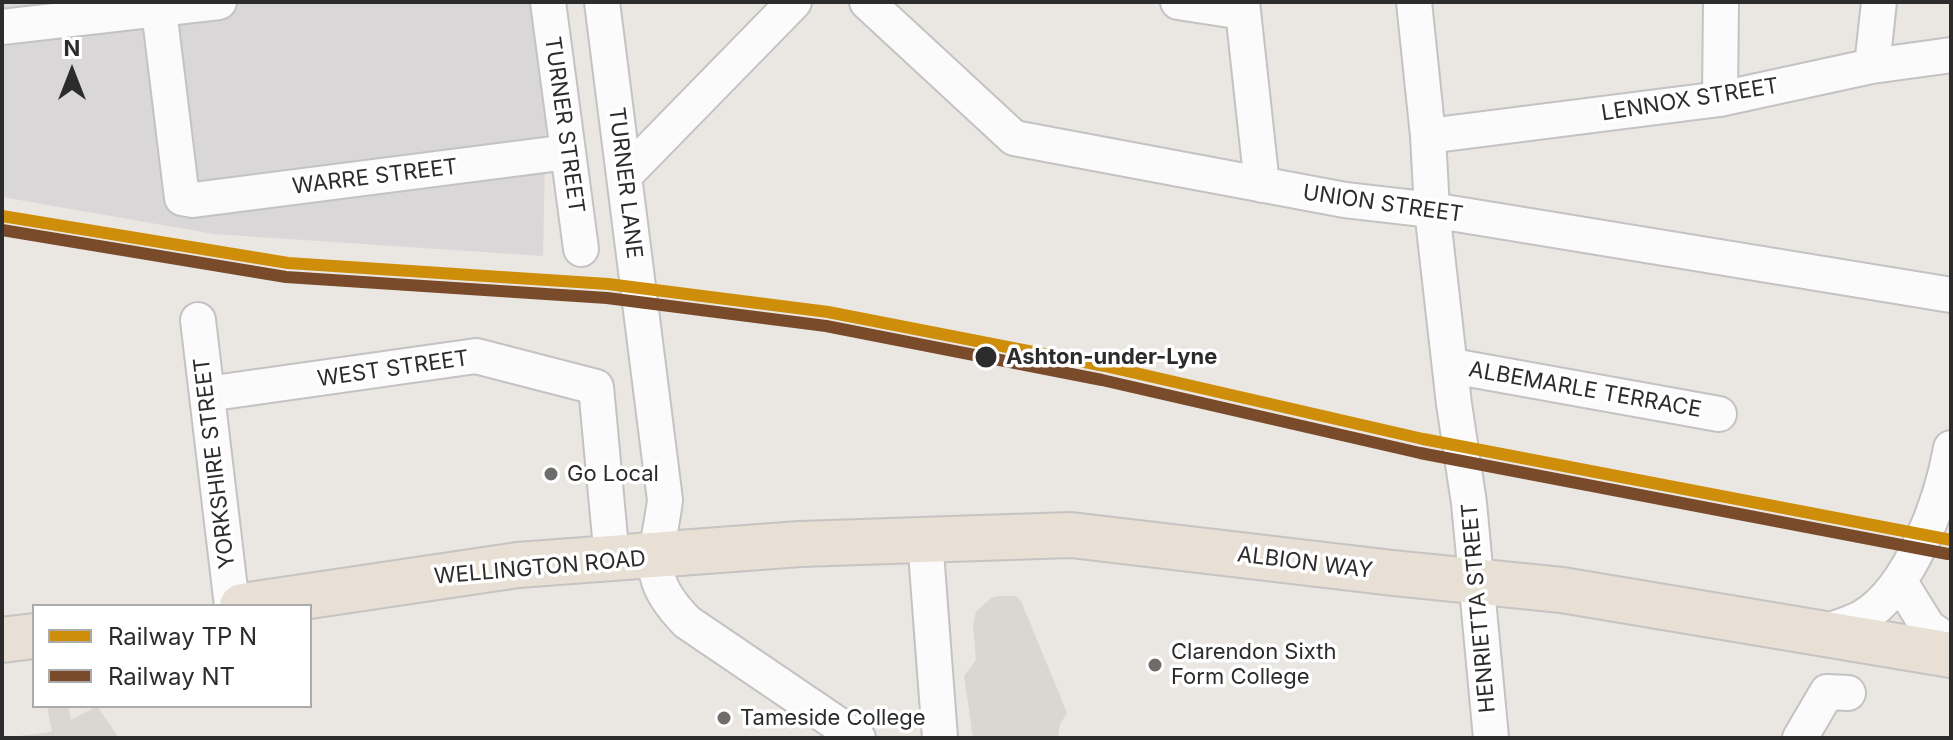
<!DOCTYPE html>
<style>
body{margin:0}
#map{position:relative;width:1953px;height:740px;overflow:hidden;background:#eae6e2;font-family:Inter,sans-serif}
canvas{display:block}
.frame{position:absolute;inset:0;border:4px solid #2c2c2c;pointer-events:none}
.legend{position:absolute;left:32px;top:604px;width:280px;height:104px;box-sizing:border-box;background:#fff;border:2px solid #ababab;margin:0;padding:10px 14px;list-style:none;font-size:24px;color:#2c2c2c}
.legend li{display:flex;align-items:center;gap:16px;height:40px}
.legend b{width:40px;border:2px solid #ababab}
.north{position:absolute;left:32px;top:32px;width:80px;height:80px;-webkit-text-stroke:6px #fff;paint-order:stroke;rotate:0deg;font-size:22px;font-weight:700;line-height:32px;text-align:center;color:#2c2c2c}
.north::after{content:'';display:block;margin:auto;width:28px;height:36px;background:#2c2c2c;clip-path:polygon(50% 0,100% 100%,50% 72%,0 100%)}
</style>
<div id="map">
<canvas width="1953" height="740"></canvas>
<div class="frame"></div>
<ul class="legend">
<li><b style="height:10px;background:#ce8e09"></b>Railway TP N</li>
<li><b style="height:10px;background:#7a4b2a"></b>Railway NT</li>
</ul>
<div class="north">N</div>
</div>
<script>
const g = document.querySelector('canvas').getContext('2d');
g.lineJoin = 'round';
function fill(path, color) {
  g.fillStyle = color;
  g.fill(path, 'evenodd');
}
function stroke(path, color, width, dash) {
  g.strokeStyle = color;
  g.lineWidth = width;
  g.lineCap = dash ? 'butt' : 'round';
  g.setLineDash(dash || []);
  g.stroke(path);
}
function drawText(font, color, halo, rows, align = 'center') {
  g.font = font + ' Inter,sans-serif';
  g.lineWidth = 7;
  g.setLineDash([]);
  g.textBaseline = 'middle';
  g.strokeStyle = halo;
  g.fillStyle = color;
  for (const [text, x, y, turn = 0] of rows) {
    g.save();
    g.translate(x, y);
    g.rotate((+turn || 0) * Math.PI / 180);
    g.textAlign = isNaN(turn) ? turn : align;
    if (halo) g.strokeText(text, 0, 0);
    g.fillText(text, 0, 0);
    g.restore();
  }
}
fill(new Path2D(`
 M2,2H548L543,256L214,234L2,197Z`), '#dad7d9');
fill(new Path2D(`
 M1000,596H1016L1021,601L1067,713L1060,724L1058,738H973L964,676L976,660L973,625L976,612L991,598Z
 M47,706H68L71,720L97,706L119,738H2L52,732Z`), '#dad6d2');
const minor = new Path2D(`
 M158,2L182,198L193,200L568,152
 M548,2L581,249
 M602,2L665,500C658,558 641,575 687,622L858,738
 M867,2L1014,138L1345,200L1432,210L1951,295
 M1178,2L1243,12
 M1242,2L1262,185
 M1414,2L1428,136L1432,210L1454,404L1469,503L1491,738
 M2,27L219,2
 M1872,66L1879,2
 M1720,99L1721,2
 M1428,136L1720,99L1872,66L1951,55
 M624,176L794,2
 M198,320L232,606
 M1452,366L1719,414
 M207,394L476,356L596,387L612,559
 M925,539L940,738
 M1900,582L1928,627L1951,643
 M1822,633C1835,628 1851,624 1863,617C1911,588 1942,500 1951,448
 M1800,738L1827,692L1848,693`);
const trunk = new Path2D(`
 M242,606L518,565L800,544L1071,535L1393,573L1562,590L1951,655
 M2,640L34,636`);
stroke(minor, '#c3c3c3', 38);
stroke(trunk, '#c6c4c2', 48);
stroke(minor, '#fcfbfb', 34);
stroke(trunk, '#e8e0d5', 44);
stroke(new Path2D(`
 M2,216L288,263L608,284L828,312L1105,366L1423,439L1951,540`), '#ce8e09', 12);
stroke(new Path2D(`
 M2,230L286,277L607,298L826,326L1102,380L1420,453L1948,554`), '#7a4b2a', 12);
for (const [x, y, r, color] of [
 [986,357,12,"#2c2c2c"],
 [551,474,8,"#6e6d6c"],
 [1155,665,8,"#6e6d6c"],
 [724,718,8,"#6e6d6c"]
]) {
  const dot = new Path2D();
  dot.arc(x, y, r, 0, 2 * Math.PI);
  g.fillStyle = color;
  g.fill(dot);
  stroke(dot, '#fff', 3);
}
drawText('22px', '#2c2c2c', '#fff', [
 ["LENNOX STREET",1690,100,-9],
 ["TURNER STREET",564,125,82],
 ["WARRE STREET",375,177,-7],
 ["TURNER LANE",625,183,83],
 ["UNION STREET",1383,204,8],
 ["WEST STREET",393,369,-8],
 ["ALBEMARLE TERRACE",1585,390,10],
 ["YORKSHIRE STREET",215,463,-97],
 ["ALBION WAY",1305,563,7],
 ["WELLINGTON ROAD",540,568,-5],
 ["HENRIETTA STREET",1479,608,-95]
]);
drawText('bold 22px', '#2c2c2c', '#fff', [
 ["Ashton-under-Lyne",1006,357]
], 'left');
drawText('22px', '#2c2c2c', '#fff', [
 ["Go Local",567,474],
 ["Clarendon Sixth",1171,652],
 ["Form College",1171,677],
 ["Tameside College",740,718]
], 'left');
</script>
